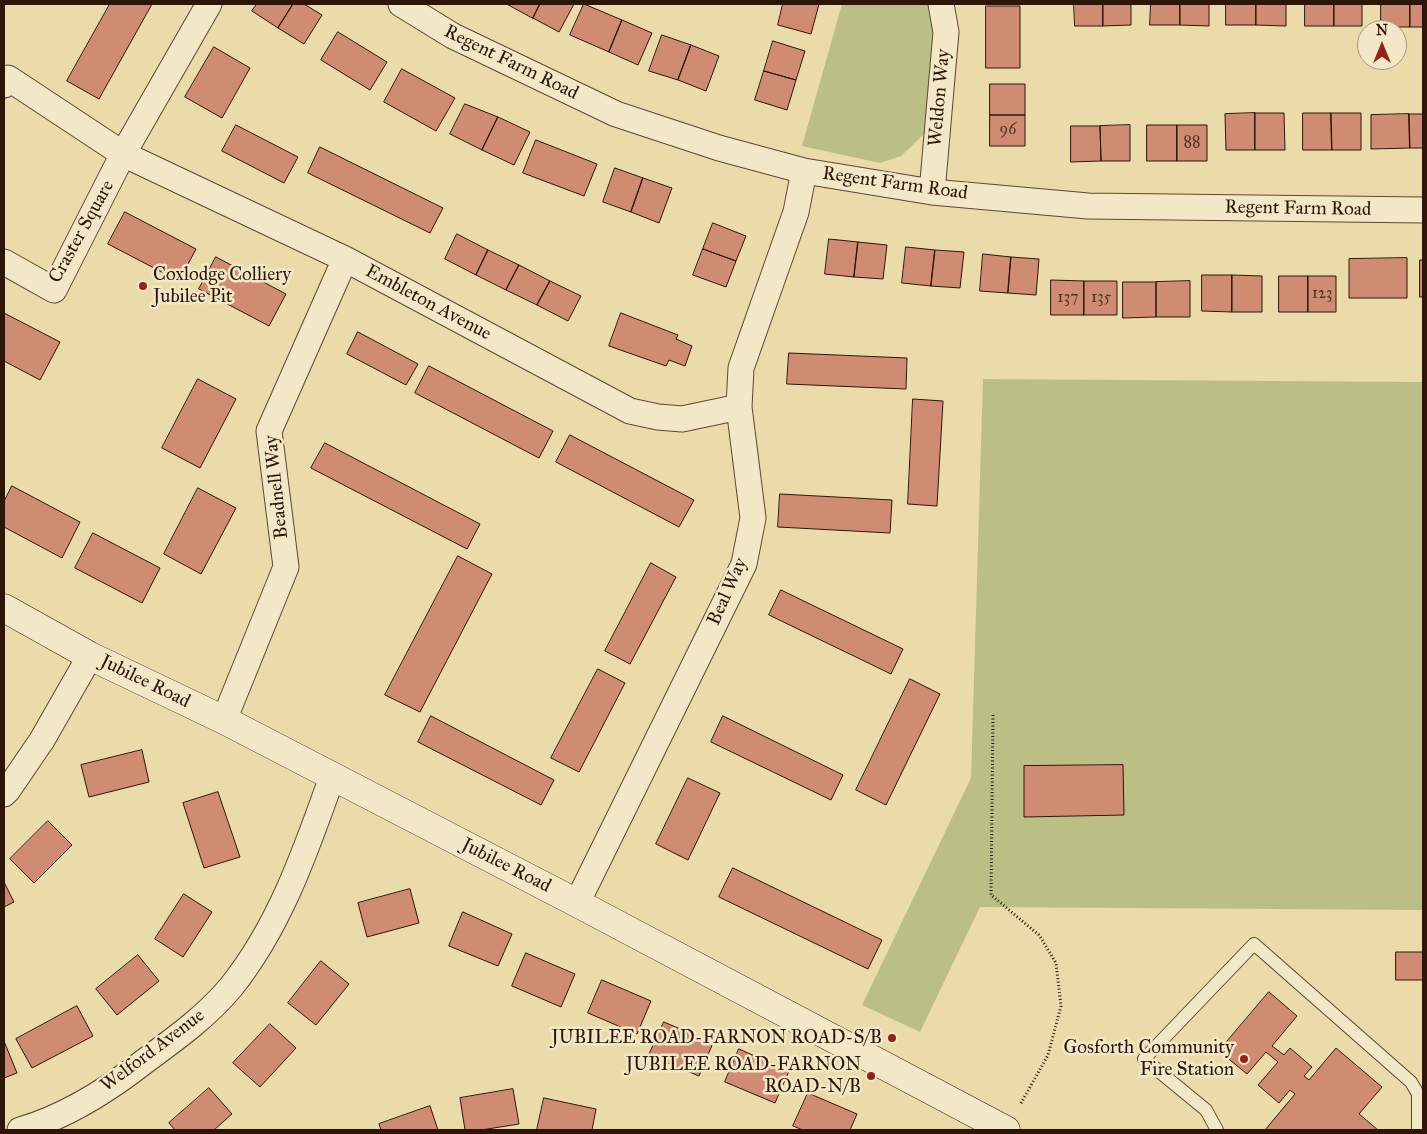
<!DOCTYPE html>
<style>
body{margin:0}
#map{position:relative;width:1427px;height:1134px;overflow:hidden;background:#ebdbab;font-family:"IM FELL Great Primer",serif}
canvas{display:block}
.frame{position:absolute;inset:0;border:5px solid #2d1609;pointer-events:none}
.north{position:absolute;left:1357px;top:20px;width:50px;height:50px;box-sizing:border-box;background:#f2e8c8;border:1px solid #a3947c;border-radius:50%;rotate:0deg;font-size:14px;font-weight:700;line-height:20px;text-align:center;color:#2d1609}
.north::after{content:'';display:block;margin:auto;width:18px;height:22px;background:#8f2418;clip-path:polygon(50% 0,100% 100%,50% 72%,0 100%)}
</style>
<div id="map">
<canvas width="1427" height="1134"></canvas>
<div class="frame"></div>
<div class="north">N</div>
</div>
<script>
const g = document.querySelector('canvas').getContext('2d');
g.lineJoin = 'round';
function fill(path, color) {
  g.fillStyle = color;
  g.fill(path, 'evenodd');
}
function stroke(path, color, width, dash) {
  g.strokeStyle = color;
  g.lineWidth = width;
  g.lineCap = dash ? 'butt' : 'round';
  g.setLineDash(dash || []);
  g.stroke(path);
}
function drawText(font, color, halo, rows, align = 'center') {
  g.font = font + ' "IM FELL Great Primer",serif';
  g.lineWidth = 5;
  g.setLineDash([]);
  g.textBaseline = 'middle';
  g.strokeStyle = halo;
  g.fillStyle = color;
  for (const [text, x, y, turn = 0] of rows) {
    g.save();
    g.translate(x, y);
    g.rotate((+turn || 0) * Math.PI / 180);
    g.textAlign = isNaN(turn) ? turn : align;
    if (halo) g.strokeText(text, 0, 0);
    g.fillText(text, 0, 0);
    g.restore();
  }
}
fill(new Path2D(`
 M842,4H929L934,36L925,133L901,156L880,163L802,146Z
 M983,379L1423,382V910L980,907L920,1032L862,1005L971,778Z`), '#bbbf86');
const building = new Path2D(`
 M110,4H152L99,99L67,81Z
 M257,4H293L278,28L252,11Z
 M293,4H304L322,15L304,44L278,28Z
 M507,4H540L533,18Z
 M540,4H574L559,32L533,18Z
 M584,4L622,20L609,52L570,35Z
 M783,4H819L811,34L778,25Z
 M1074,4H1103V26H1075Z
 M1103,4H1131V25L1103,26Z
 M1151,4H1180V25H1150Z
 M1180,4H1209V26L1180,25Z
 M1226,4H1256V25H1226Z
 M1256,4H1286V26L1256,25Z
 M1305,4H1334V26H1305Z
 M1334,4H1362V26H1334Z
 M1381,4H1410V27H1381Z
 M1410,4H1423V27H1410Z
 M986,6H1020V68H986Z
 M622,20L652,33L638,65L609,52Z
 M338,32L387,62L370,90L321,60Z
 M662,35L691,45L678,80L649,71Z
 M773,41L805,51L796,80L764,71Z
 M691,45L719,56L706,91L678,80Z
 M214,47L250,68L222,118L185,97Z
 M402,69L455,98L436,131L384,102Z
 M764,71L796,80L787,110L755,100Z
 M990,84H1025V115H990Z
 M465,104L498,117L482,150L450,134Z
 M1255,113V150H1226L1225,114Z
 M1255,113H1284L1285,150H1255Z
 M1303,113H1331L1332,150H1303Z
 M1331,113H1361V150H1332Z
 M1409,114L1410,148L1371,149V115Z
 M1409,114H1423V148H1410Z
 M990,115H1025V146H990Z
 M498,117L530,132L514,165L482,150Z
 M236,125L298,157L284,183L222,151Z
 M1130,125V161H1101L1100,126Z
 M1147,125H1177V161H1147Z
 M1177,125H1207V161H1177Z
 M1071,126H1100L1101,161L1071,162Z
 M536,140L597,164L584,196L523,173Z
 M320,147L443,208L430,233L308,173Z
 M615,168L643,178L631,212L603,202Z
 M643,178L672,188L659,223L631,212Z
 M125,212L196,249L179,281L108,244Z
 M713,223L746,236L736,261L703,249Z
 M457,234L488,250L476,275L445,259Z
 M829,239L858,242L854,277L825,274Z
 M858,242L887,245L883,279L854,277Z
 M906,247L935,250L931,286L902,283Z
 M703,249L736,261L726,287L693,275Z
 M488,250L519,265L506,290L476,275Z
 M935,250L964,252L960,288L931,286Z
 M983,254L1011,257L1008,293L980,291Z
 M216,257L286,294L269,326L199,289Z
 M1011,257L1039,259L1036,295L1008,293Z
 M1407,258V298H1349V259Z
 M1420,260H1423V297H1420Z
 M519,265L550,281L537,305L506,290Z
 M1202,275H1232V312L1202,311Z
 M1232,275L1262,276V312H1232Z
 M1279,276H1308V312H1279Z
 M1308,276H1336V312H1308Z
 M1051,280L1084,281V315H1051Z
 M550,281L581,296L568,321L537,305Z
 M1084,281H1117V315H1084Z
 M1190,281V317H1156V282Z
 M1123,282H1156V317L1123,318Z
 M4,313L60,342L40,380L4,361Z
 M621,313L678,335L676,339L692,346L685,366L669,360L666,366L609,346Z
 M358,332L418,364L406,385L347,354Z
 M789,353L907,358L906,389L787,384Z
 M429,366L553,431L539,458L415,393Z
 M198,379L236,399L200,468L162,448Z
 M913,399L943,401L937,506L908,504Z
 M570,435L694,500L679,527L556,462Z
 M325,443L480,524L467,549L311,468Z
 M12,486L80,522L62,558L4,527V502Z
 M198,488L236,508L201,574L164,554Z
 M780,494L892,500L890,533L778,527Z
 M93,533L160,568L142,603L75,568Z
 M458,556L492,574L420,712L385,695Z
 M651,563L676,577L630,664L605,651Z
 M781,590L903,649L891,674L769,615Z
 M598,669L625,683L579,772L551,758Z
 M910,679L940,694L886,805L856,790Z
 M431,716L554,780L541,805L418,742Z
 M723,716L843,775L831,800L711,742Z
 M142,750L149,782L89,797L81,765Z
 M1123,765L1124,815L1024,817V766Z
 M688,778L720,793L688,860L656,844Z
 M218,792L240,857L204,868L183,803Z
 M48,821L72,845L34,883L10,859Z
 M733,868L882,940L868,969L719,897Z
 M4,882L14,902L4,907Z
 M410,889L419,923L367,937L358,903Z
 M184,894L212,912L183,957L155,939Z
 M463,912L512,934L498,966L449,946Z
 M1396,952H1423V980H1396Z
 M526,953L575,974L561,1007L512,986Z
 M138,955L159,981L117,1015L96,989Z
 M321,961L349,984L316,1025L288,1003Z
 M602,980L651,1001L637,1034L588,1013Z
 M1269,992L1297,1016L1272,1046L1284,1055L1290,1048L1312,1067L1304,1076L1309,1080L1336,1048L1382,1087L1359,1114L1378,1130H1265L1295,1094L1290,1090L1279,1103L1258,1085L1278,1062L1266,1052L1247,1074L1219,1051Z
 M77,1006L93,1036L32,1068L16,1039Z
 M664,1022L713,1043L699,1076L649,1055Z
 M270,1024L296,1048L260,1087L233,1063Z
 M4,1041L17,1073L4,1078Z
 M739,1049L789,1071L775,1103L725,1082Z
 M209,1088L232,1114L214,1130H175L169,1123Z
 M513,1089L519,1124L481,1130H465L460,1098Z
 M808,1093L857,1114L850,1130H803L793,1126Z
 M544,1098L596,1109L592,1130H537Z
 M430,1106L438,1130H381L379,1124Z`);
fill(building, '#d08c72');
stroke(building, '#2d1609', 1);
const lane = new Path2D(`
 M1217,1130L1206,1110L1144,1059L1254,944L1411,1082L1418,1094V1130`);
const street = new Path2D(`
 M401,4L453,36L616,114L719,148L804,171L932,192L1088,206L1423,210
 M4,85L8,78L123,154L345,259L630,411L658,417L682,419L739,407
 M932,192L946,32L941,4
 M4,262L54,290L123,154L209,4
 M224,720L286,567L269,431L345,259
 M4,794L8,790L42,740L90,656
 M577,903L744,564L753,518L739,407L741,368L796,212L804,171
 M20,1130C66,1117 108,1090 145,1061C175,1039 207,1016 231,987C280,926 306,850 332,777`);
const secondary = new Path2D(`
 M4,608L90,656L224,720L577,903L1006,1130`);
stroke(lane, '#5c4732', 14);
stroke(street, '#5c4732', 27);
stroke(secondary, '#2d1609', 29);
stroke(new Path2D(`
 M993,715L991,895L1039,935L1056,963L1061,1006L1048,1055L1020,1105`), '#2d1609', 3, [1, 2.5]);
stroke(lane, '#f2e8c8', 12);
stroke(street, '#f2e8c8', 25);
stroke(secondary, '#f2e8c8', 28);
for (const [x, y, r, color] of [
 [143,286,5,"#8f2418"],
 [892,1038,5,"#8f2418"],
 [1244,1059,5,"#8f2418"],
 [871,1076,5,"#8f2418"]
]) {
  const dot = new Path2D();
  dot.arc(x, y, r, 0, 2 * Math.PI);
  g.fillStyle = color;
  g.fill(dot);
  stroke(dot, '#f2e8c8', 2);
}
drawText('16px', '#563423', null, [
 ["96",1008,130],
 ["88",1192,143],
 ["123",1322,294],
 ["137",1068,298],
 ["135",1101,298]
]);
drawText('19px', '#2d1609', '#f2e8c8', [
 ["Regent Farm Road",511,63,26],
 ["Weldon Way",940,98,-85],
 ["Regent Farm Road",895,184,8],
 ["Regent Farm Road",1298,209,1],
 ["Craster Square",82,232,-61],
 ["Embleton Avenue",428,303,28],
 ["Beadnell Way",277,487,-96],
 ["Beal Way",728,592,-66],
 ["Jubilee Road",145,682,26],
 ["Jubilee Road",506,866,27],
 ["Welford Avenue",153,1051,-37]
]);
drawText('19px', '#2d1609', '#f2e8c8', [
 ["Coxlodge Colliery",153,275,"left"],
 ["Jubilee Pit",153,297,"left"],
 ["JUBILEE ROAD-FARNON ROAD-S/B",882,1038],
 ["Gosforth Community",1234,1048],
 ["Fire Station",1234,1070],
 ["JUBILEE ROAD-FARNON",861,1065],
 ["ROAD-N/B",861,1087]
], 'right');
</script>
